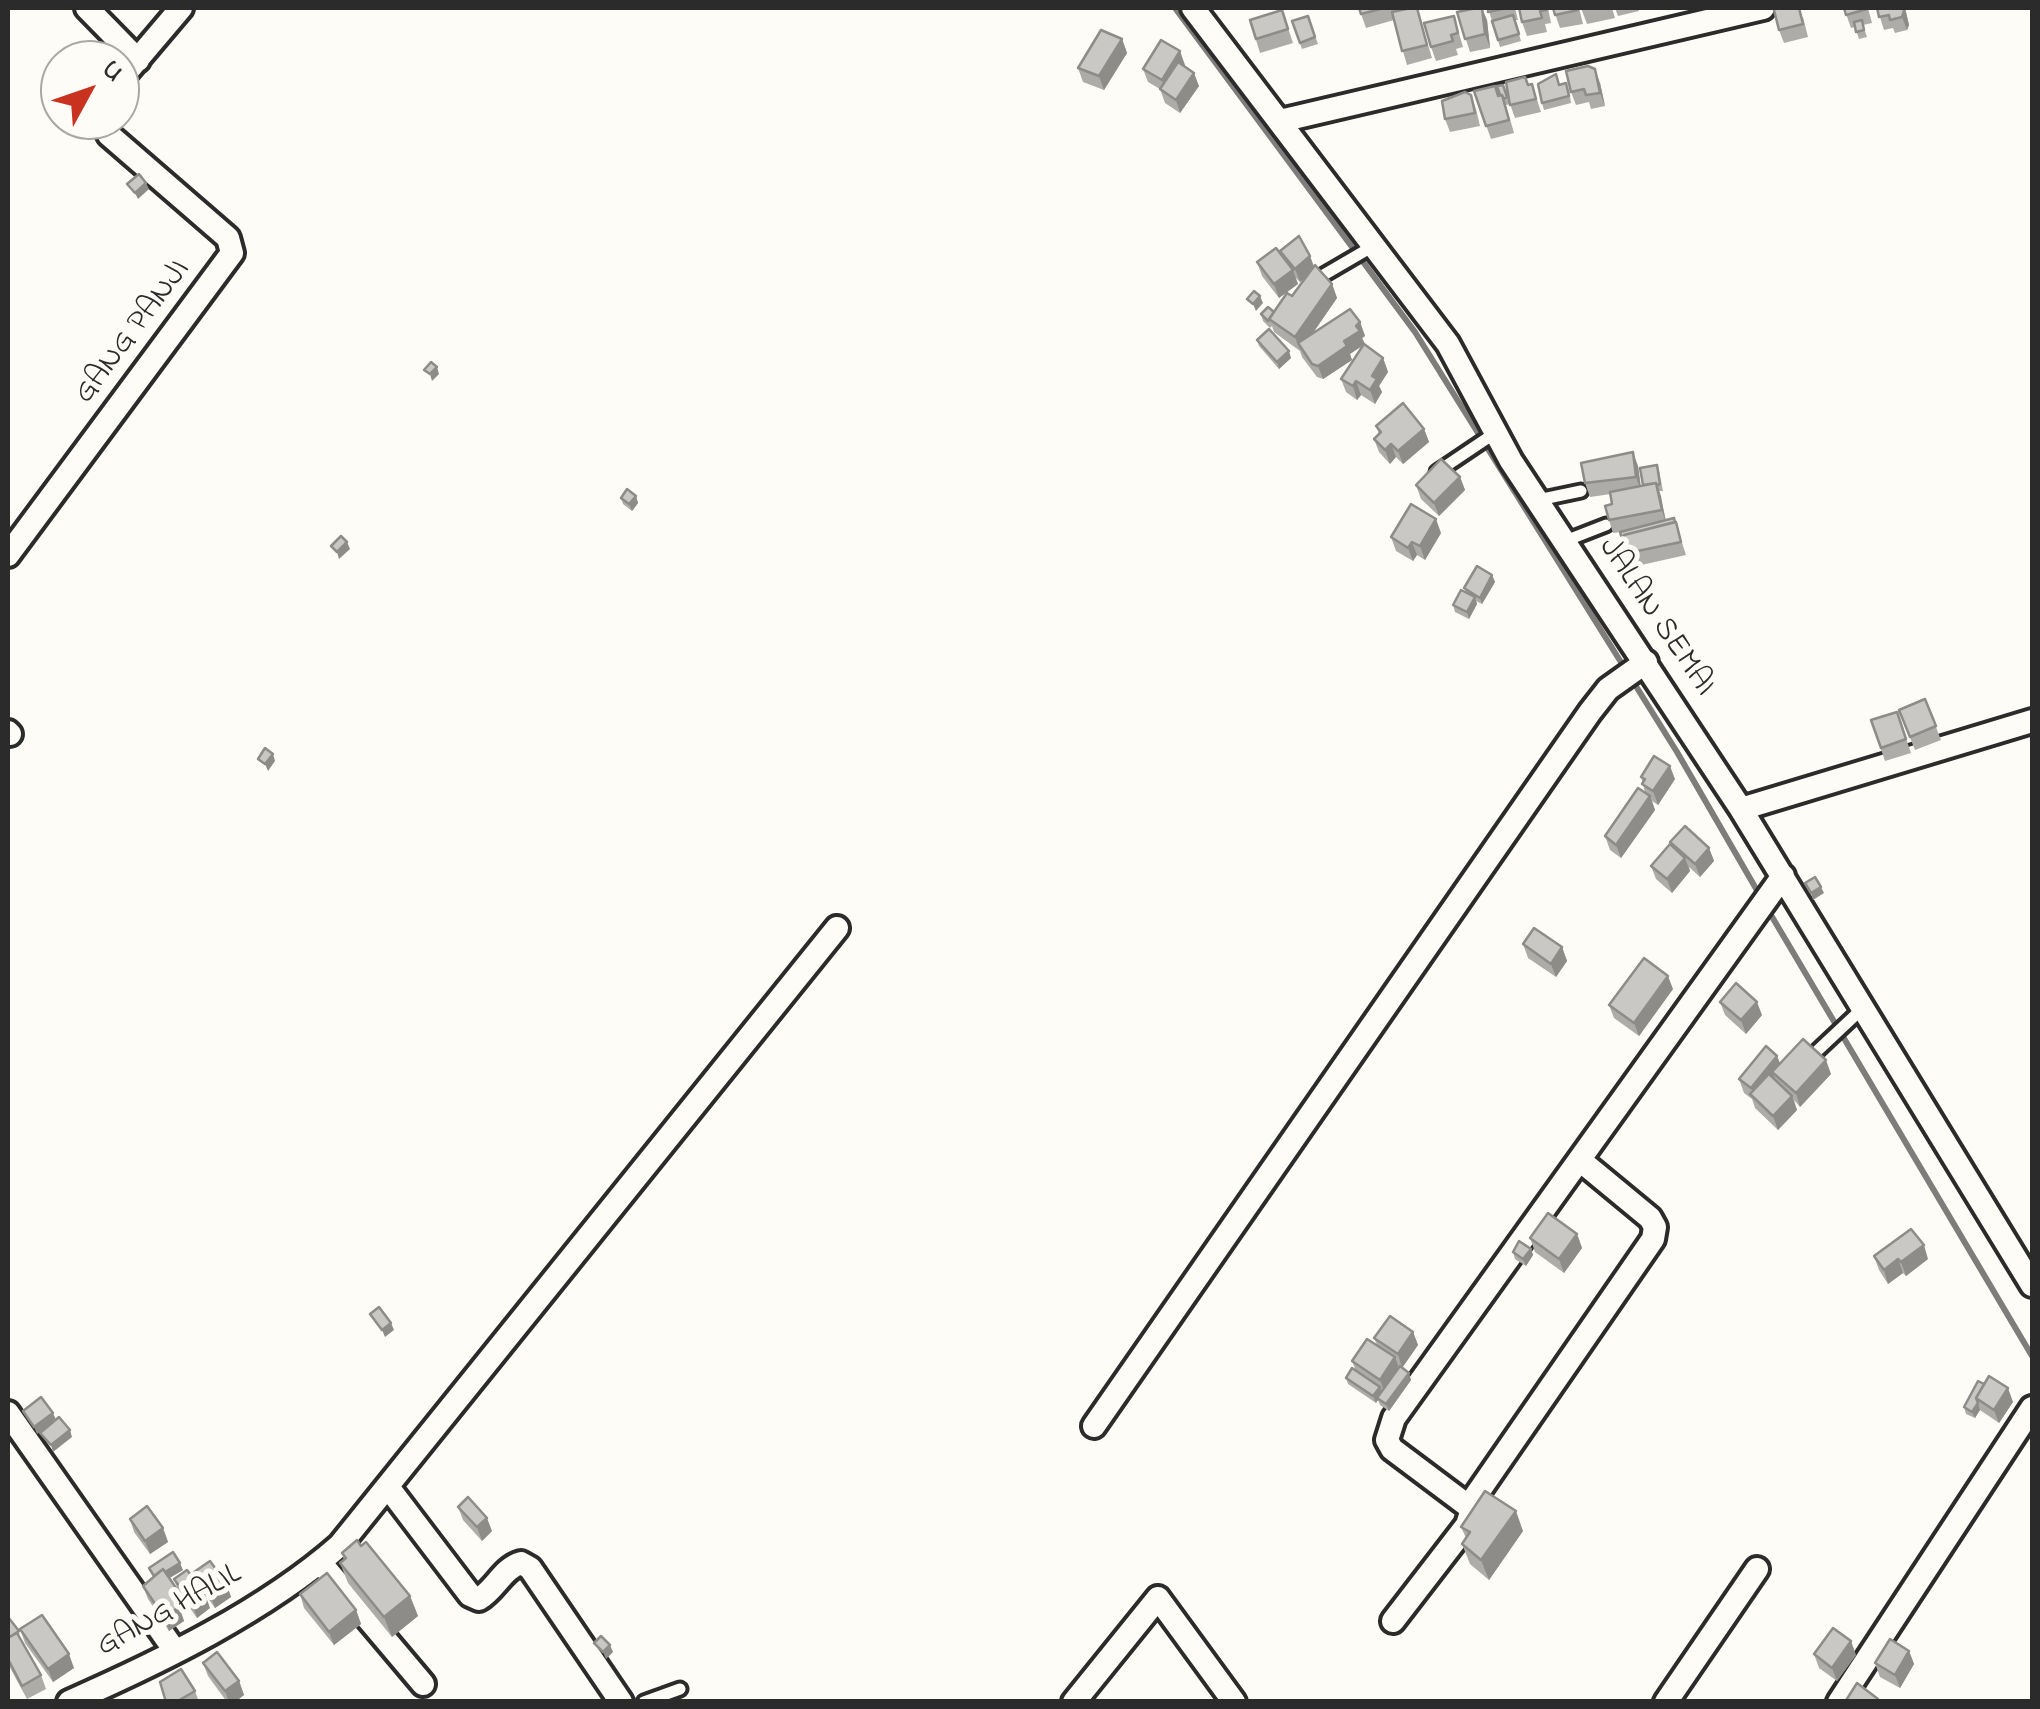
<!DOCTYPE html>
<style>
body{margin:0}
#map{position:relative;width:2040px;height:1709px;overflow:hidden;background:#fdfcf7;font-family:"Indie Flower",sans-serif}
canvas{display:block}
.frame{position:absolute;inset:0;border:10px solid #2b2b2b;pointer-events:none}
.north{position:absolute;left:40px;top:40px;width:100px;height:100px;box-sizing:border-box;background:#fdfcf7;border:2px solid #a9a8a5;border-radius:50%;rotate:50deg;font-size:28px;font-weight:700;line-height:40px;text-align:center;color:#2b2b2b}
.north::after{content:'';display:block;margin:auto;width:35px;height:45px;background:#c8321e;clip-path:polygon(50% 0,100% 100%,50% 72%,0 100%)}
</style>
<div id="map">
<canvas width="2040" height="1709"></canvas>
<div class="frame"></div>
<div class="north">U</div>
</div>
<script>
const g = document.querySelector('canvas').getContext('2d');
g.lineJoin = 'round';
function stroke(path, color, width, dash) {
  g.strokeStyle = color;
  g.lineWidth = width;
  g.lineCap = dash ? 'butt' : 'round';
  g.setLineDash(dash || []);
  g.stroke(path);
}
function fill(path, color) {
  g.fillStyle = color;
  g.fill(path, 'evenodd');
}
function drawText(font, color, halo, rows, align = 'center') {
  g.font = font + ' "Indie Flower",sans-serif';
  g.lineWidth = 10;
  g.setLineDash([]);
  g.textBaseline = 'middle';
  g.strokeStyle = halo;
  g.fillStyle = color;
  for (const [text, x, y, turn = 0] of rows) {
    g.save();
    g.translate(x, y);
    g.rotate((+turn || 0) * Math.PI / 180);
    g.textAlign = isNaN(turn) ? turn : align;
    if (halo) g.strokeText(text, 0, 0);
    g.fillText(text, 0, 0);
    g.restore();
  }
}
stroke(new Path2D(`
 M1175,8L1415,332L1677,752L1762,899
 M1768,910L2032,1356`), '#7e7d7b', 6);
const service = new Path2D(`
 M1315,280L1375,245
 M1437,472L1495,433
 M1538,500L1581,491
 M1565,541L1606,525
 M1816,1052L1864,1007
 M644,1702L680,1689`);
const minor = new Path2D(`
 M87,8L138,60
 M1193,8L1448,344L1511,461L1741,809L2032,1285
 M120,80L181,8
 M1280,121L1763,8
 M8,555L232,253L228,238L109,135L102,120
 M8,732L10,734
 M1741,809L2032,721
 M8,1413L175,1651
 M1094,1426L1590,712L1608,689L1646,662
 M388,1487L470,1595L479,1599C495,1590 503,1568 521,1563L530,1568L621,1702
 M1470,1504L1653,1239L1655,1227L1650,1218L1581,1161
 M320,1562L423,1684
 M1393,1621L1467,1525L1472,1509L1392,1449L1387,1440L1394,1418L1783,876
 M69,1702C160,1662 265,1611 340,1545L837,928
 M1074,1702L1158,1598L1234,1702
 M1666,1702L1757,1569
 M1839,1702L2032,1408`);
stroke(service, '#2b2b2b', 19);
stroke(minor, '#2b2b2b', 30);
stroke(service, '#fdfcf7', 11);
stroke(minor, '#fdfcf7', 22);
fill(new Path2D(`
 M1359,8H1401V10L1417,8L1432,58L1407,65L1394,20L1366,28Z
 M1488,8H1515L1518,20H1515L1521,41L1500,47Z
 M1548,8L1551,23L1545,24L1547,32L1527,36L1522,22Z
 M1553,8H1579L1583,24L1560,28Z
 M1581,8H1612L1615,18L1587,24Z
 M1615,8H1638L1639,11L1618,16Z
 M1844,8H1868L1872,23L1863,25L1867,37L1859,39L1855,27L1851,28Z
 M1877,8H1905L1909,25L1907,30L1895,33L1893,28L1884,30Z
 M1282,10L1293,43L1260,53L1250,20Z
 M1457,12L1487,20L1490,48L1470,52Z
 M1308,16L1318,44L1302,49L1292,21Z
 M1454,16L1463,47L1456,49L1458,55L1436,61L1431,47Z
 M1803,17L1808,37L1784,43L1779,30Z
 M1122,39L1127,53L1104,90L1083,82L1078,68Z
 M1180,51L1184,66L1199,86L1180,113L1165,103L1160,89L1148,82L1143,69Z
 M1600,83L1605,106L1591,109L1589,102L1576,105L1571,92Z
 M1532,84L1541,112L1515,118L1510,104L1506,105L1514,133L1491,139L1474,91L1495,86L1499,96L1500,95L1503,85L1510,104L1528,85Z
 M1560,85L1569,90L1571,103L1544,110L1542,103Z
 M1471,95L1476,109L1480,126L1450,132L1445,119Z
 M1280,251L1310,256L1314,267L1332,284L1337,298L1312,334L1360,322L1365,336L1362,338L1365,344L1383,358L1388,372L1379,386L1382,392L1375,404L1361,395L1357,400L1346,392L1341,379L1363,345L1350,354L1352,360L1323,379L1317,377L1302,357L1300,351L1274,332L1272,326L1270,328L1263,321L1261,314L1274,312L1292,296L1306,277L1300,282L1295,277L1298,284L1279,298L1262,276L1257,262L1282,256Z
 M1257,340L1291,358L1279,369L1259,346Z
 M1376,426L1424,429L1429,442L1403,464L1396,457L1390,464L1379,452L1374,439L1379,434Z
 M1638,466L1641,486L1659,471L1663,491H1659L1666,520L1674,518L1686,555L1628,568L1623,554V542L1621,532L1613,533L1609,520L1612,504L1611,494L1590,497L1585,483Z
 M1460,477L1465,490L1439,516L1421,499L1416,485Z
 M636,496L638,503L632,511L623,504L621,498Z
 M1441,533L1425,560L1417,555L1413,561L1396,551L1391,537Z
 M1492,575L1495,582L1482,604L1476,601L1477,604L1469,619L1455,612L1453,605L1466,593L1464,588Z
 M1925,699L1941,740L1915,750L1899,710Z
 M1897,712L1911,753L1885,761L1871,720Z
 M1641,777L1675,779L1658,805L1652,801L1655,810L1621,858L1610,850L1605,836L1645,792Z
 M1670,842L1709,848L1714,861L1700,877L1689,867L1690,871L1672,893L1656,879L1651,866L1672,846Z
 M1523,944L1562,947L1567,961L1556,977L1528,958Z
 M1673,989L1639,1036L1614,1018L1609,1005Z
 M1720,1002L1762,1015L1746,1034L1725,1015Z
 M1777,1056L1780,1063L1831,1074L1800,1107L1794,1100L1797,1110L1778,1130L1755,1108L1752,1099L1744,1093L1739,1079Z
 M1577,1234L1582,1248L1564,1273L1535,1252L1530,1238Z
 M1531,1249L1533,1255L1526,1266L1515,1259L1513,1252Z
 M1874,1256L1928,1259L1906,1276L1903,1273L1888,1284L1879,1270Z
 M1413,1332L1418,1345L1402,1368L1398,1365L1411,1380L1389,1411L1380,1405L1378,1400L1376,1403L1348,1384L1346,1378L1356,1371L1352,1361L1377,1345L1374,1338Z
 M1978,1381L2013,1402L1999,1423L1980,1410L1975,1418L1966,1414L1964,1407Z
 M458,1507L492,1531L482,1541L463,1520Z
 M130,1519L163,1528L168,1542L150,1554L134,1532Z
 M1461,1527L1523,1531L1489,1580L1470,1564L1462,1544L1466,1538Z
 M342,1553L410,1596L418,1616L392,1637L348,1583L340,1563L344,1560Z
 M149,1568L183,1570L169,1578L178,1590L174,1579L210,1608L197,1618L182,1597L186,1609L181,1612L184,1621L169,1631L148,1599L143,1586L153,1577Z
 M194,1572L226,1583L231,1597L215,1608L199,1586Z
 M300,1594L356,1610L361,1624L334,1645L304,1608Z
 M8,1617L19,1631L20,1639L41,1675L46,1689L27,1699L8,1664Z
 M20,1629L74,1668L53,1682L25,1643Z
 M1909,1651L1914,1664L1900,1688L1880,1677L1875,1663Z
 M1814,1654L1856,1655L1837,1681L1819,1668Z
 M203,1663L239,1681L244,1695L235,1702H227L208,1676Z
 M195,1691L199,1702H166Z`), '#adaca9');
fill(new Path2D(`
 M1482,8L1487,20L1490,48L1485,34Z
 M1903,8H1905L1909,25L1907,30L1902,17Z
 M1122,39L1127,53L1104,90L1099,76Z
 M1180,51L1185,65L1167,94L1162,80Z
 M1595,69L1600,83L1605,106L1600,93Z
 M1194,73L1199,86L1180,113L1176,100Z
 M146,183L149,189L138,199L135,193Z
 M1310,256L1315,270L1300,282L1295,269Z
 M1293,270L1298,284L1279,298L1274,284Z
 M1332,284L1337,298L1302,349L1298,343L1300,351L1295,337Z
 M1260,296L1263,303L1256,311L1253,304Z
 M1360,322L1365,336L1362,338L1365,344L1350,354L1352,360L1323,379L1318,366L1344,341L1356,326Z
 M1289,351L1291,358L1279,369L1277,362Z
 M1383,358L1388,372L1379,386L1382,392L1375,404L1370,390L1372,376Z
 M437,367L439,374L432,381L430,374Z
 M1356,381L1361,395L1357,400L1353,386Z
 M1424,429L1429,442L1403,464L1398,451Z
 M1391,444L1396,457L1390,464L1385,450Z
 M1633,452L1638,466L1641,491L1636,477Z
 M1460,477L1465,490L1439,516L1434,503Z
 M1656,483L1661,496L1666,524L1662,510Z
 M636,496L638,503L632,511L629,504Z
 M1436,519L1441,533L1425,560L1420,546Z
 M347,542L350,549L339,559L337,552Z
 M1412,542L1417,555L1413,561L1408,548Z
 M1492,575L1495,582L1482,604L1480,598Z
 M1475,597L1477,604L1469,619L1467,612Z
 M273,754L275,761L268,771L265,764Z
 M1670,766L1675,779L1658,805L1653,791Z
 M1650,796L1655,810L1621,858L1616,845Z
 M1709,848L1714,861L1700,877L1695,864Z
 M1685,858L1690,871L1672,893L1667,879Z
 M1821,887L1824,893L1813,900L1811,893Z
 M1562,947L1567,961L1556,977L1551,964Z
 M1668,976L1673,989L1639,1036L1634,1023Z
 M1757,1002L1762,1015L1746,1034L1741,1020Z
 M1777,1056L1782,1069L1772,1072L1775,1078L1757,1101L1751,1088Z
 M1826,1060L1831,1074L1800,1107L1796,1093Z
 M1792,1096L1797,1110L1778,1130L1773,1116Z
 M1577,1234L1582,1248L1564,1273L1559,1259Z
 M1924,1245L1928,1259L1906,1276L1901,1262Z
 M1531,1249L1533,1255L1526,1266L1523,1259Z
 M1898,1259L1903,1273L1888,1284L1884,1270Z
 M391,1323L394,1330L385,1337L382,1330Z
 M1413,1332L1418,1345L1402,1368L1398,1354Z
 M1395,1357L1400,1371L1385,1393L1380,1380Z
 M1409,1373L1411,1380L1389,1411L1386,1404Z
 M1380,1387L1382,1394L1376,1403L1373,1396Z
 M2008,1388L2013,1402L1999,1423L1994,1410Z
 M1978,1403L1980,1410L1975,1418L1972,1412Z
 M53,1413L56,1420L37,1434L34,1427Z
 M70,1430L72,1437L53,1452L51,1445Z
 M1516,1511L1523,1531L1489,1580L1481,1560Z
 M487,1518L492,1531L482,1541L477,1527Z
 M163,1528L168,1542L150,1554L145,1541Z
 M180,1563L183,1570L158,1585L156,1578Z
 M226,1583L231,1597L215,1608L210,1594Z
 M205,1594L210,1608L197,1618L192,1604Z
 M181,1595L186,1609L181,1612L184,1621L169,1631L164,1617L174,1600Z
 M410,1596L418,1616L392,1637L384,1617Z
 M356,1610L361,1624L334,1645L329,1632Z
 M1851,1641L1856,1655L1837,1681L1832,1668Z
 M610,1645L613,1652L606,1659L603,1652Z
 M1909,1651L1914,1664L1900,1688L1895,1675Z
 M69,1654L74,1668L53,1682L48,1669Z
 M239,1681L244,1695L235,1702H229L225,1691Z`), '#8d8c89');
const building = new Path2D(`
 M1359,8H1384L1361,14Z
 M1411,8H1417L1427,45L1402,51L1392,12Z
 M1477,8H1482L1485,34L1465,39L1457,12Z
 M1488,8H1507L1488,12Z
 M1519,8H1546L1547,10L1540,11L1542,18L1522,22Z
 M1553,8H1577L1578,10L1555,15Z
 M1775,8H1799L1803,24L1779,30L1774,10Z
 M1844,8H1866L1867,9L1846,15Z
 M1877,8H1903L1904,11L1902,17L1890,20L1889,15L1879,17Z
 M1282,10L1288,29L1256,39L1250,20Z
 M1513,15L1519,34L1498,40L1492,21Z
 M1308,16L1315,37L1300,43L1292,21Z
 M1454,16L1458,33L1451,35L1453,41L1431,47L1424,23Z
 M1862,20L1864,30L1856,32L1854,22Z
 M1101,30L1122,39L1099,76L1078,68Z
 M1161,40L1180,51L1162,80L1143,69Z
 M1178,62L1194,73L1176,100L1160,89Z
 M1588,66L1595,69L1600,93L1586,95L1584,89L1571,92L1566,71Z
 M1556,74L1559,85L1566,83L1569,96L1542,103L1538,84Z
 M1525,77L1528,85L1532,84L1536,99L1510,105L1506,82Z
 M1503,85L1507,97L1504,99L1502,95H1500L1497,86Z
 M1495,86L1498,96L1502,95L1509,120L1486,126L1474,91Z
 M1465,92L1471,95L1475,113L1445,119L1442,101Z
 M139,174L146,183L135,193L127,184Z
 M1299,236L1310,256L1295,269L1280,251Z
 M1276,248L1293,270L1274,284L1257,262Z
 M1315,265L1332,284L1295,337L1269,319L1287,293L1292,296Z
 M1254,291L1260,296L1253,304L1247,299Z
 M1268,307L1274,312L1268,321L1261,314Z
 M1350,309L1360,322L1356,326L1360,331L1344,341L1347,346L1318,366L1312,364L1298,343Z
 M1269,329L1289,351L1277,362L1257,340Z
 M1364,344L1383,358L1372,376L1377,379L1370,390L1356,381L1353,386L1341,379Z
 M431,362L437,367L430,374L424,370Z
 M1403,403L1424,429L1398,451L1391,444L1385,450L1374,439L1381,432L1376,426Z
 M1633,452L1636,477L1585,483L1581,463Z
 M1441,459L1460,477L1434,503L1416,485Z
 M1657,465L1660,484L1657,485L1656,483L1643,485L1640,468Z
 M1656,483L1662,510L1609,520L1605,506L1612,504L1610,492Z
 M627,489L636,496L629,504L621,498Z
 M1411,504L1436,519L1420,546L1412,542L1408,548L1391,537Z
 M1674,518L1675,522L1624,535L1622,539L1620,532Z
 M1676,522L1681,542L1623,554L1624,535Z
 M341,536L347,542L337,552L331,546Z
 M1477,566L1492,575L1480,598L1464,588Z
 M1461,590L1475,597L1467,612L1453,605Z
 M1925,699L1936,726L1910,737L1899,710Z
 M1897,712L1906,739L1881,748L1871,720Z
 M265,748L273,754L265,764L258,759Z
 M1654,756L1670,766L1653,791L1642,784L1645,779L1641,777Z
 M1638,788L1650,796L1616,845L1605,836Z
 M1685,826L1709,848L1695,864L1670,842Z
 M1670,844L1685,858L1667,879L1651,866Z
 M1815,877L1821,887L1811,893L1805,883Z
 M1534,928L1562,947L1551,964L1523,944Z
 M1644,958L1668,976L1634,1023L1609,1005Z
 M1736,983L1757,1002L1741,1020L1720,1002Z
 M1803,1039L1826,1060L1796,1093L1772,1072Z
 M1766,1046L1777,1056L1751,1088L1739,1079Z
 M1769,1074L1792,1096L1773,1116L1750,1094Z
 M1548,1213L1577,1234L1559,1259L1530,1238Z
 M1911,1229L1924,1245L1901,1262L1898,1259L1884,1270L1874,1256Z
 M1519,1241L1531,1249L1523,1259L1513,1252Z
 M379,1307L391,1323L382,1330L370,1314Z
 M1390,1316L1413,1332L1398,1354L1374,1338Z
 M1367,1339L1395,1357L1380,1380L1352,1361Z
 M1400,1366L1409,1373L1386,1404L1377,1398Z
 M1352,1368L1380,1387L1373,1396L1346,1378Z
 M1989,1376L2008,1388L1994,1410L1976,1398Z
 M1978,1381L1984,1384L1976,1398L1978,1403L1972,1412L1964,1407Z
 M41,1397L53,1413L34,1427L23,1411Z
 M59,1417L70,1430L51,1445L40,1433Z
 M1485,1491L1516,1511L1481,1560L1462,1544L1470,1532L1461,1527Z
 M468,1497L487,1518L477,1527L458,1507Z
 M147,1506L163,1528L145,1541L130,1519Z
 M357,1540L361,1546L366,1542L410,1596L384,1617L340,1563L346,1558L342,1553Z
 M173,1552L180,1563L165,1572L163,1569L154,1576L149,1568Z
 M210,1561L226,1583L210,1594L194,1572Z
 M163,1569L181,1595L174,1600L179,1607L164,1617L143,1586Z
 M187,1570L205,1594L192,1604L174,1579Z
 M327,1573L356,1610L329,1632L300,1594Z
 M42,1615L69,1654L48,1669L20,1629Z
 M8,1617L19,1631L8,1638Z
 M1833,1628L1851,1641L1832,1668L1814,1654Z
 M17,1633L41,1675L22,1686L8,1659V1638Z
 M601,1636L610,1645L603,1652L594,1643Z
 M1890,1639L1909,1651L1895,1675L1875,1663Z
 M217,1652L239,1681L225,1691L203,1663Z
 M181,1669L195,1691L176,1702H166L160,1682Z
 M1857,1683L1878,1699L1876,1702H1845Z`);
fill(building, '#c9c8c4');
stroke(building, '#8d8c89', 2.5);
drawText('32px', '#2b2b2b', '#fdfcf7', [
 ["GANG PANJI",134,333,-53],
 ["JALAN SEMAI",1655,618,56],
 ["GANG HALIL",170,1612,-29]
]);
</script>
